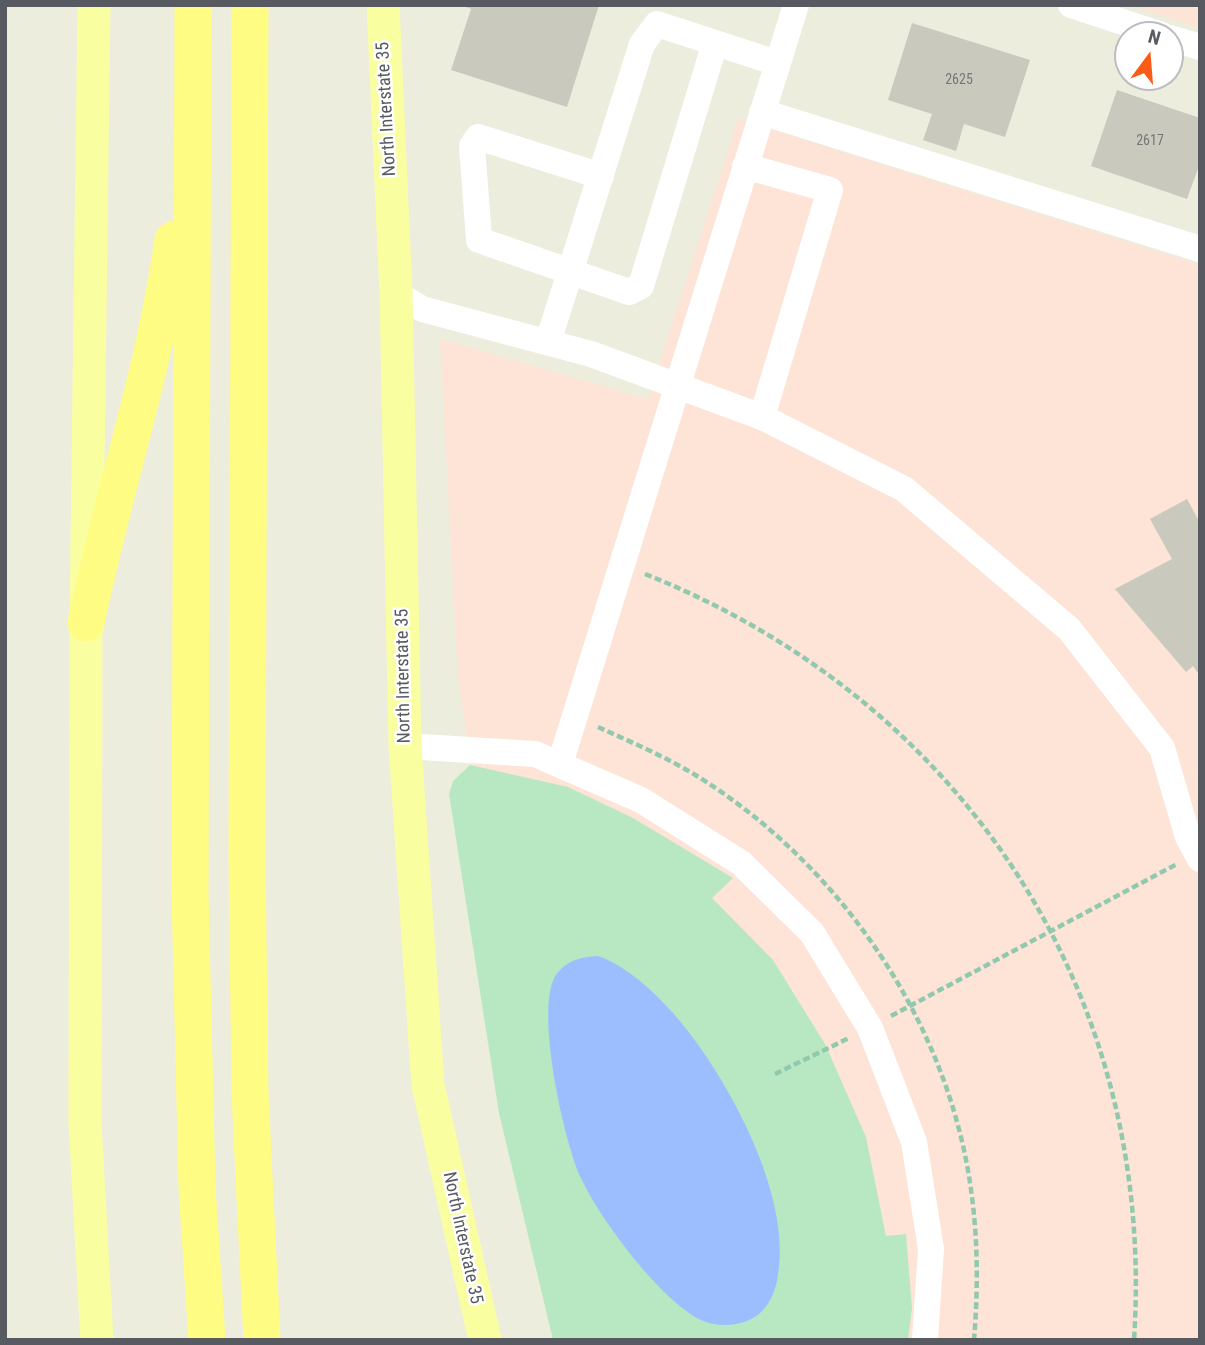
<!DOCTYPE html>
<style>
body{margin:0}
#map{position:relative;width:1205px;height:1345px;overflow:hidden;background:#ededde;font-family:"Roboto Condensed",sans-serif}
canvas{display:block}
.frame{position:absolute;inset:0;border:7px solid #585a62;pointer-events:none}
.north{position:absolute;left:1114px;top:21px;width:70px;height:70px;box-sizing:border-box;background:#fff;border:2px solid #bcbdc0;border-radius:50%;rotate:16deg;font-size:19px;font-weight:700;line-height:28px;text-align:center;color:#585a62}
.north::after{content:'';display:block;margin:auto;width:24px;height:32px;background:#fa5c17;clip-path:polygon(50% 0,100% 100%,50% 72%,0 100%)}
</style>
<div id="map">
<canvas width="1205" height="1345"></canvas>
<div class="frame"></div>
<div class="north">N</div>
</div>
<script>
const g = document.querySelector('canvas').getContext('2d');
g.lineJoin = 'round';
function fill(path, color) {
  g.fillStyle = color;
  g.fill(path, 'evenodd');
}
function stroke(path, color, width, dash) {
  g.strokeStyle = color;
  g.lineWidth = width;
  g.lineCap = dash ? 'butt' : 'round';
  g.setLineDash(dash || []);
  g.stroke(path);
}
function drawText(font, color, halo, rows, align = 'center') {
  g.font = font + ' "Roboto Condensed",sans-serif';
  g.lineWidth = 5;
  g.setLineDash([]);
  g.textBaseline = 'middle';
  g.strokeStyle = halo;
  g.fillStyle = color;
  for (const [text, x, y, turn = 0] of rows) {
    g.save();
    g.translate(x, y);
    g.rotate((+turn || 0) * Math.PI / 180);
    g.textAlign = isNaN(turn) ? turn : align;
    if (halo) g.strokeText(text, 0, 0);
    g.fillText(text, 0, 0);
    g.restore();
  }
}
fill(new Path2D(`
 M1129,5H1200V28Z
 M738,119L1200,265V1340H583L502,972L458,678L440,339L648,399Z`), '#fee3d7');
fill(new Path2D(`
 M470,765L568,787L633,818L733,878L712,898L773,960L825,1044L866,1137L886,1236L906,1234L912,1308L908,1340H553L499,1113L449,794L453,781Z`), '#b7e8c2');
fill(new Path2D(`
 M598,956C636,969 676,1013 699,1046C741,1105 793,1207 777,1281C773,1298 765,1314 747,1321C733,1326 715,1327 701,1320C660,1300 599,1218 580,1176C564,1141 534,1007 556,975C567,960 581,957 598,956Z`), '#9cbeff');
fill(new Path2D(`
 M461,5H599L567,107L451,70L471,9Z
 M912,23L1030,60L1005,137L964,124L956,151L923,140L932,114L888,100Z
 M1117,90L1200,118V163L1187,199L1091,166Z
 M1187,499L1200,523V676L1193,666L1186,672L1115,589L1172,559L1150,519Z`), '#cac9bd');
stroke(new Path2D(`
 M645,574C964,701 1157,995 1134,1340
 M598,727C631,742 666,757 697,776C842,866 951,1026 972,1197C978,1244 978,1292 974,1340
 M891,1016L1177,864
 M775,1074L849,1038`), '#90c9ad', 4.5, [7, 3.5]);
stroke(new Path2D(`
 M1071,5L1162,35
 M1170,38L1200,47
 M762,112L1200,249
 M745,166L830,190L762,417
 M601,176L478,137L472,146L479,240L629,292L641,286L715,43
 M396,293L422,309L591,354L762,417L904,489L1069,629L1162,748L1188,837L1200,859
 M548,342L642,44L657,24L777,63
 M405,746L535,754L641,800L741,863L812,933L870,1028L914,1142L931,1249L925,1340
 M560,764L796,5`), '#fff', 26);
stroke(new Path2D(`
 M94,5L86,623L85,1123L97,1340
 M383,5L396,293L405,746L428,1085L485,1340`), '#f9ffa1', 33);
stroke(new Path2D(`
 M193,5L190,894L197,1187L207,1340
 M250,5L247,856L250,1094L262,1340
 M86,623C112,495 155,370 173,240`), '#fffc83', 37);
drawText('14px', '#747679', null, [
 ["2625",959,80],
 ["2617",1150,141]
]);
drawText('18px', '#585a62', '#fff', [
 ["North Interstate 35",387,109,-93],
 ["North Interstate 35",404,676,-91],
 ["North Interstate 35",462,1238,78]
]);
</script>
